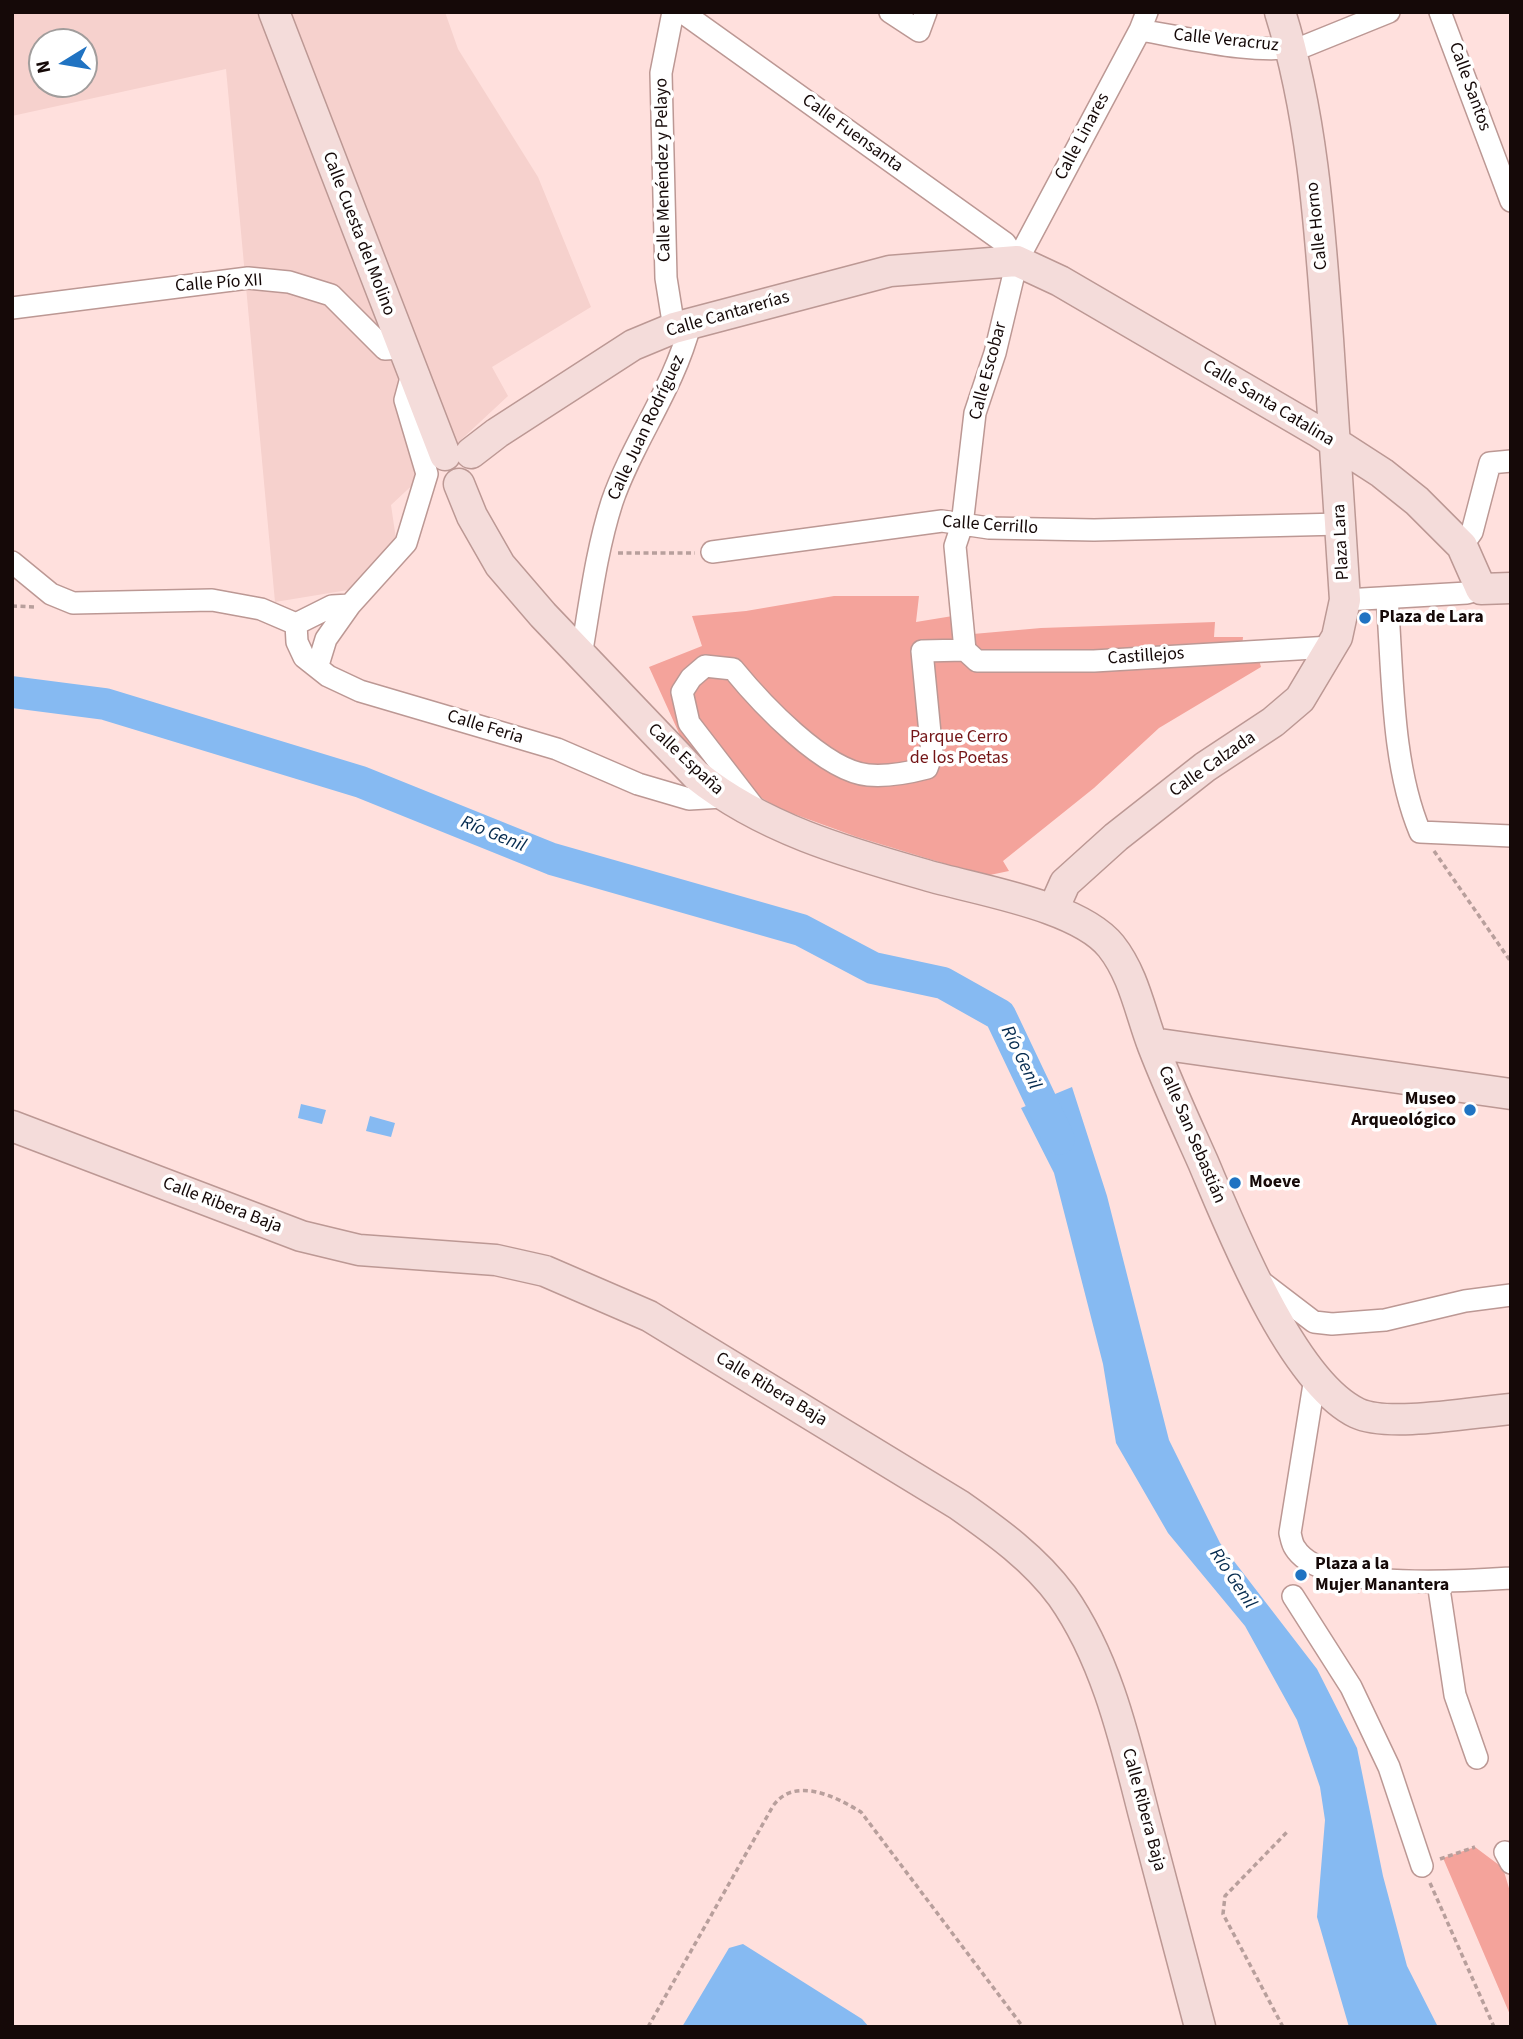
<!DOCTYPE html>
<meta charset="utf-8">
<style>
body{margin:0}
#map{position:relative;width:1523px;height:2039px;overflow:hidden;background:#ffe0dd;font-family:"Source Sans 3",sans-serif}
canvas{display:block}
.frame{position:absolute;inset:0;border:14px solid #150908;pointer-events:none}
.north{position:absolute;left:28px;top:28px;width:70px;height:70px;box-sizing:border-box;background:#fff;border:2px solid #a19d9c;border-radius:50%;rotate:259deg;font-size:19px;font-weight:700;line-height:28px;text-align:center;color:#150908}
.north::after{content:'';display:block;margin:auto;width:24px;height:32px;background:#2073c2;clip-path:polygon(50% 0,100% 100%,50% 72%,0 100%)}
</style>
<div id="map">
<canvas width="1523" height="2039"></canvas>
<div class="frame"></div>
<div class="north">N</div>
</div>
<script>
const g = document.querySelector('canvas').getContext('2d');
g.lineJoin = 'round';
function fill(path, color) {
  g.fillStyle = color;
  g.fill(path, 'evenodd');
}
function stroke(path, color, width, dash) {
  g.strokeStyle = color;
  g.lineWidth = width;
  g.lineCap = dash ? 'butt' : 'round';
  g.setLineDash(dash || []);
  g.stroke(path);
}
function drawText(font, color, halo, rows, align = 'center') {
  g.font = font + ' "Source Sans 3",sans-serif';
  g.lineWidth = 7;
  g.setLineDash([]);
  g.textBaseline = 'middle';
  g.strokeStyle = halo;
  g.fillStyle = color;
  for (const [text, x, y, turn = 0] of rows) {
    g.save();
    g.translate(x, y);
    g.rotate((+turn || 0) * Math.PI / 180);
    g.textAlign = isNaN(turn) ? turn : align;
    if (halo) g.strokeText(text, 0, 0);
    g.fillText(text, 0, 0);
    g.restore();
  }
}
fill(new Path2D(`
 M12,12H445L458,49L538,177L591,307L492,367L508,396L391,505L396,539L348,590L275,602L226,69L12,116ZM42,42H84V84H42Z`), '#f6d1cd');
fill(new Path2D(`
 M834,596H919L916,622L971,613L973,634L1041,628L1215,622L1214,637H1243L1242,648L1259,660L1261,667L1159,728L1094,788L1003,861L1009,871L985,876L857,837L780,809L710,767L683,742L649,667L702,646L692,616L746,611Z
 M1475,1847L1503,1868L1511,1895V2017L1443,1858Z`), '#f4a39b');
fill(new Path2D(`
 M1072,1087L1107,1196L1169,1440L1220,1543L1317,1669L1357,1748L1383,1876L1407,1966L1438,2027H1349L1317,1917L1325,1820L1320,1787L1297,1720L1245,1626L1168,1533L1116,1443L1103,1364L1054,1173L1021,1108Z
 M301,1104L326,1110L322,1124L298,1118Z
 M370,1116L395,1123L391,1137L366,1131Z
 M743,1944L862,2019L869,2027H682L729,1948Z`), '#86baf2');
stroke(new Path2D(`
 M12,692L105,704L361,782L552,859L801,930L873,968L943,983L1000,1015L1059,1139`), '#86baf2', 32);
const street = new Path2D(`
 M673,12L661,73L666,278L674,328
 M682,12L1005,243L1017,261
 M890,12L919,31L926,12
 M1440,12L1511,201
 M1140,30C1193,39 1252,55 1305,46L1389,12
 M12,308L248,278L289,282L331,295L385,349L402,348
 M1462,546L1472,532L1490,463L1511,461
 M712,552L942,521L989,528L1094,530L1341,524
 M12,562L51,594L73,603L212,600L261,609L296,624
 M1387,598C1393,672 1391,763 1420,832L1511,836
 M1345,600L1467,593L1481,589
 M296,624L297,642L304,657L328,676L360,691L557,749L638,784L689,799L723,797
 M296,624L332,606L350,605
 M965,650L955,546L962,525L975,413L995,353L1017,261L1140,30L1147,12
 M965,650L977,661H1094L1331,647
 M581,656C590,604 596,552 612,502C633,441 674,388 690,325
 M318,665L326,639L350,605L406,543L427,474L405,400L412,374
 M753,806L689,723L682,692L691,678L705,666L733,669C760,702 824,771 868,775C889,777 908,773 927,768L932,754L922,651L965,650
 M1259,1280L1314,1322L1332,1324L1385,1320L1465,1301L1511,1295
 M1315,1378L1290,1533C1291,1537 1292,1544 1295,1548C1322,1592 1465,1581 1511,1578
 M1438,1582L1455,1695L1477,1758
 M1293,1596L1351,1687L1389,1767L1422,1866
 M1505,1852L1511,1863`);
const secondary = new Path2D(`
 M274,12L445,455
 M471,453L497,433L633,345L674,328L890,271L1017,261L1060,281L1317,431L1382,473L1417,501L1462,546L1481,589L1511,588
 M459,484L472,516L500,565L543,615L696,775C762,828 845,852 926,875C976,890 1078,905 1111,946C1134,975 1140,1012 1153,1046C1168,1085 1186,1124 1203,1162C1231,1228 1291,1381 1357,1413C1388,1428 1474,1412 1511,1409
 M1053,910L1065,883L1116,837L1205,767L1273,722L1300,699L1337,637L1345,600C1340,513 1334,426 1328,339C1320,230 1313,117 1280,12
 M1152,1043L1511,1094
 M12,1126L301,1236L359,1250L496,1260L545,1271L649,1316L959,1505C996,1531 1035,1559 1062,1596C1107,1660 1125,1741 1144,1815C1163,1886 1181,1956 1200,2027`);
stroke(street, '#bc9894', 24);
stroke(secondary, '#bc9894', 33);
stroke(new Path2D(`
 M618,553H695
 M12,606L37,607
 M1434,851L1511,962
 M1440,1859L1475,1847
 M1430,1883L1494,2027
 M648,2027L773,1806C794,1776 835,1796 861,1812L1023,2027
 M1283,2027L1223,1914L1225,1896L1289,1830`), '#b89f9c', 3.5, [5, 3.5]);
stroke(street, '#fff', 21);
stroke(secondary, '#f4dcda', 30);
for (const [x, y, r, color] of [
 [1365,618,7,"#2073c2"],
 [1470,1110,7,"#2073c2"],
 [1235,1183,7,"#2073c2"],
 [1301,1575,7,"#2073c2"]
]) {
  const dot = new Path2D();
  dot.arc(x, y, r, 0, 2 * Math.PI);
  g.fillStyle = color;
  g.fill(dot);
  stroke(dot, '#fff', 2.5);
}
drawText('18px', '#150908', '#fff', [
 ["Calle Veracruz",1226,41,6],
 ["Calle Santos",1469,87,70],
 ["Calle Fuensanta",852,134,36],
 ["Calle Linares",1083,137,-62],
 ["Calle Menéndez y Pelayo",664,170,-91],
 ["Calle Horno",1318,226,-96],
 ["Calle Cuesta del Molino",358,234,69],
 ["Calle Pío XII",219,284,-4],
 ["Calle Cantarerías",728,315,-16],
 ["Calle Escobar",989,371,-75],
 ["Calle Santa Catalina",1268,404,31],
 ["Calle Juan Rodríguez",647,428,-65],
 ["Calle Cerrillo",990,526,4],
 ["Plaza Lara",1342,542,-93],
 ["Castillejos",1146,657,-4],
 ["Calle Feria",485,728,17],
 ["Calle España",685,760,43],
 ["Calle Calzada",1213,765,-35],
 ["Calle San Sebastián",1191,1135,67],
 ["Calle Ribera Baja",222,1206,21],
 ["Calle Ribera Baja",771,1390,31],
 ["Calle Ribera Baja",1143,1810,75]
]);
drawText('bold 18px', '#150908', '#fff', [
 ["Plaza de Lara",1379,618],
 ["Museo",1456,1100,"right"],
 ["Arqueológico",1456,1121,"right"],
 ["Moeve",1249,1183],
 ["Plaza a la",1315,1565],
 ["Mujer Manantera",1315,1586]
], 'left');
drawText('18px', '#741517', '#fff', [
 ["Parque Cerro",959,738],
 ["de los Poetas",959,759]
]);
drawText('italic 19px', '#052b4f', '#fff', [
 ["Río Genil",493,835,22],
 ["Río Genil",1020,1058,64],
 ["Río Genil",1232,1579,56]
]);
</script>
